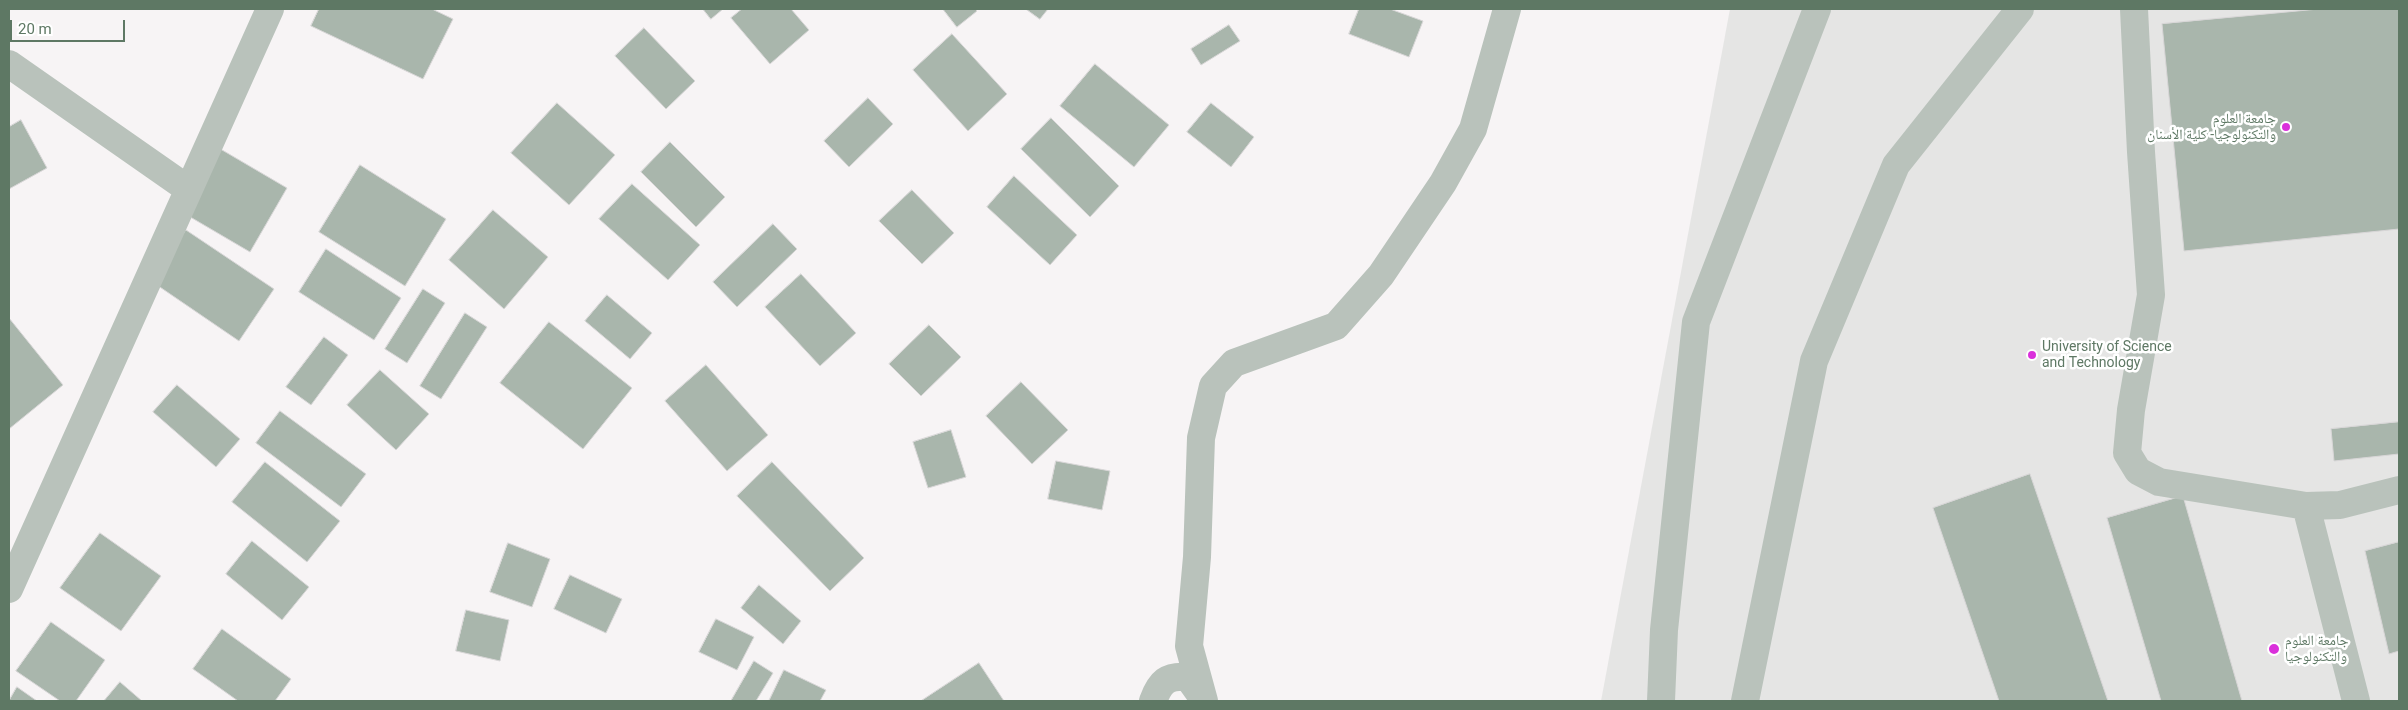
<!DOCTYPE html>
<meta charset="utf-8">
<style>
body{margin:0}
#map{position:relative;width:2408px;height:710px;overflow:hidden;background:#f7f4f5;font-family:Roboto,sans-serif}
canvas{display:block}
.frame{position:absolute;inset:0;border:10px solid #5e7864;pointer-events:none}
.scale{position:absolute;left:10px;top:20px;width:115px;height:22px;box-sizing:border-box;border:2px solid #5e7864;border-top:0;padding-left:6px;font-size:15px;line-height:18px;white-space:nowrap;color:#5e7864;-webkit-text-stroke:4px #fff;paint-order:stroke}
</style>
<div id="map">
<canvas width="2408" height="710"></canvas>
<div class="frame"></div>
<div class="scale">20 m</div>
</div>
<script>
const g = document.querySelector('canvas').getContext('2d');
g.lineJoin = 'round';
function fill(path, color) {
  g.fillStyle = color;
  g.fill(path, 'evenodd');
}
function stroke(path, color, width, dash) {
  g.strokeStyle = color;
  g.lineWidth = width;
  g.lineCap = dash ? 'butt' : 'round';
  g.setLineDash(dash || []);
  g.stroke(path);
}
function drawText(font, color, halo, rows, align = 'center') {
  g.font = font + ' Roboto,"Noto Naskh Arabic",sans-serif';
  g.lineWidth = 5;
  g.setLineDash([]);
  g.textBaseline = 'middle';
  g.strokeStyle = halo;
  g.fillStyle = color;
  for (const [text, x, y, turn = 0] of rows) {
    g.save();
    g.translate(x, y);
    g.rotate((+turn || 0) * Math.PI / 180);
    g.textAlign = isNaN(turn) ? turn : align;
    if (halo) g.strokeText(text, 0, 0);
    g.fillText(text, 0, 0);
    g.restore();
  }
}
fill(new Path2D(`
 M1730,9H2399V701H1601Z`), '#e5e5e4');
const building = new Path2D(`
 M319,9H432L453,19L423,79L311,26Z
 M703,9H723L711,19Z
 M742,9H791L809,30L770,64L731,18Z
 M943,9H975L977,11L957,27Z
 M1026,9H1048L1040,19Z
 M1359,9H1390L1423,21L1409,57L1349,34Z
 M2319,9H2399V229L2184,251L2162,24Z
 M1229,25L1240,41L1201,65L1191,49Z
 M644,28L695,81L666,109L615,56Z
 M952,34L1007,94L968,131L913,70Z
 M1095,64L1169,125L1134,167L1060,106Z
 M868,98L893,124L849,167L824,141Z
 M557,103L615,155L569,205L511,153Z
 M1211,103L1254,137L1231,167L1187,132Z
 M1051,118L1119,186L1090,217L1021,149Z
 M21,120L47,168L9,189V127Z
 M670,142L725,197L696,227L641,172Z
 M217,147L287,188L250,252L180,211Z
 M360,165L446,219L405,286L319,232Z
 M1014,176L1077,235L1050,265L987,207Z
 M632,184L700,245L668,280L599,219Z
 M912,190L954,233L922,264L879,221Z
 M493,210L548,257L504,309L449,260Z
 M773,224L797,249L737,307L713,282Z
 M186,230L274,289L239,341L151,281Z
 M326,249L401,298L374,340L299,292Z
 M801,274L856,333L820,366L765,307Z
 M423,289L445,303L407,363L385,349Z
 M607,295L652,333L630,359L585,321Z
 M465,313L487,327L441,399L420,386Z
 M9,318L63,385L9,429Z
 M549,322L632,388L583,449L500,383Z
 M929,325L961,357L921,396L889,364Z
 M324,337L348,355L311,405L286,387Z
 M706,365L768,435L727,471L665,401Z
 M380,370L429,414L396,450L347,405Z
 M1021,382L1068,430L1032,464L986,416Z
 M177,385L240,439L216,467L153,412Z
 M280,411L366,474L341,507L256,443Z
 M2399,422V454L2334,461L2331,429Z
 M951,430L966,477L928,488L913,442Z
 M1056,461L1110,471L1102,510L1048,499Z
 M265,462L340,521L307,562L232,502Z
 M772,462L864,558L830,591L737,496Z
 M2030,474L2108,701H1999L1933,508Z
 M2183,496L2242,701H2161L2107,518Z
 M100,533L161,576L121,631L60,588Z
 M252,541L309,587L282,620L226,574Z
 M2399,542V651L2389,654L2365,551Z
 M508,543L550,559L532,607L490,592Z
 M570,575L622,599L606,633L554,609Z
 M759,585L801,621L783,644L741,608Z
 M466,610L509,620L500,661L456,651Z
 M716,619L754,637L737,670L699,652Z
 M51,622L105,660L76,701H60L16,671Z
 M222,629L291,679L275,701H238L193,669Z
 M754,661L773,673L756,701H731Z
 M979,663L1004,701H921Z
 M784,670L826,690L820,701H769Z
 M120,682L142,701H104Z
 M17,687L37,701H9Z`);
fill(building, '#a9b6ac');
stroke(building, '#d8d6d7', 1);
stroke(new Path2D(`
 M2134,9L2141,152L2151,295L2131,410L2127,453L2138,471L2159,482L2306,506L2340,505L2399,490
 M9,64L188,189
 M2306,506L2356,701
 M9,589L270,9
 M1153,701C1160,682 1167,675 1188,677L1203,698
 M1204,701L1189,646L1197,557L1201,438L1213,386L1234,363L1336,326L1381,275L1443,183L1473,129L1507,9
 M1661,701L1664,630L1696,322L1817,9
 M1745,701L1814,361L1896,165L2020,9`), '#b9c2bb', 28);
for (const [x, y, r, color] of [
 [2286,127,5,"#da30db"],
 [2032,355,5,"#da30db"],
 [2274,649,6,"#da30db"]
]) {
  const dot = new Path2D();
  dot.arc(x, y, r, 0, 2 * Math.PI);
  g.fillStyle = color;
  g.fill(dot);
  stroke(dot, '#fff', 2);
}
drawText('14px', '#5e7864', '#fff', [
 ["جامعة العلوم",2276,119,"right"],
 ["والتكنولوجيا- كلية الأسنان",2276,135,"right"],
 ["University of Science",2042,347],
 ["and Technology",2042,363],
 ["جامعة العلوم",2285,641],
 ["والتكنولوجيا",2285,657]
], 'left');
</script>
